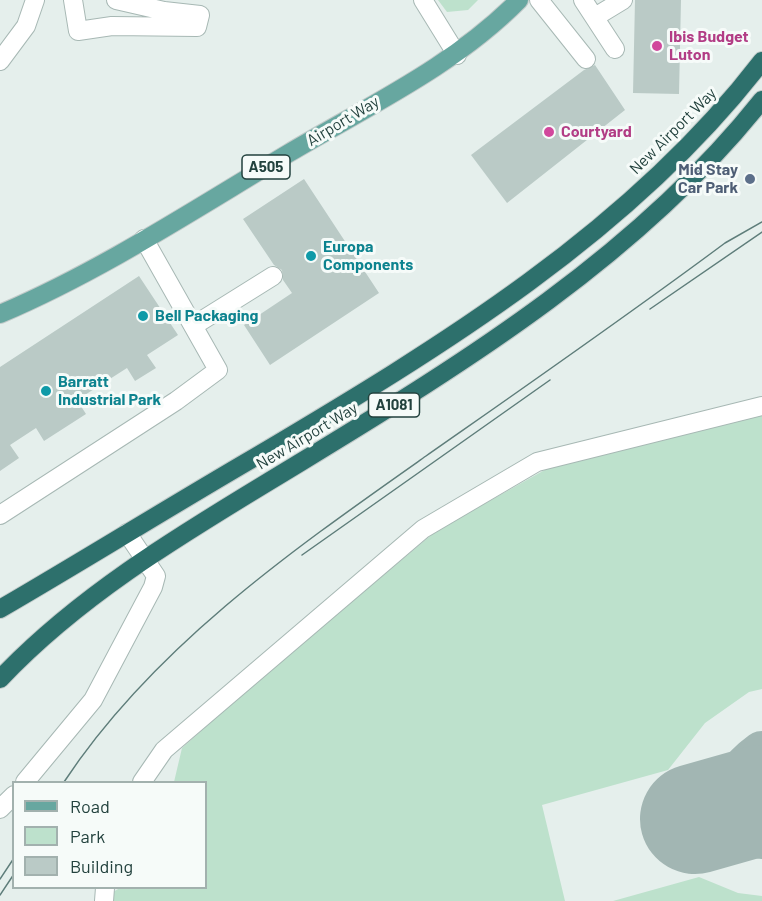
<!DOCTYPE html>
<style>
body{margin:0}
#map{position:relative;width:762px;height:901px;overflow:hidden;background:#e5efec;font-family:Barlow,sans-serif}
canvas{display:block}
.legend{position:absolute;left:12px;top:781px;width:195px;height:108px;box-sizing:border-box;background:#f6fbf9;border:2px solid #a2b1ae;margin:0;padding:8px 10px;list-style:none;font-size:18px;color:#23423e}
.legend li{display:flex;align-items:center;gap:12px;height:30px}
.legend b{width:30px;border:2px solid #a2b1ae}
</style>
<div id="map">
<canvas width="762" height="901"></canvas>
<ul class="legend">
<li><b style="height:8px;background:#67a7a0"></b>Road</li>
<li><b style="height:16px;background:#bde1cc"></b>Park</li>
<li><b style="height:16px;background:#bacac6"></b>Building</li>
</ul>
</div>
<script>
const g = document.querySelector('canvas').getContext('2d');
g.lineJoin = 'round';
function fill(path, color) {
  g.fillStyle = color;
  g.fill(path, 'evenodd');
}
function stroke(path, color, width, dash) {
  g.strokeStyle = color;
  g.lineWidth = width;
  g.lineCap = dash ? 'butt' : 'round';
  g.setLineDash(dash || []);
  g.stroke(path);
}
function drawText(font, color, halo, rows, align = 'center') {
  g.font = font + ' Barlow,sans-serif';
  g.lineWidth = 6;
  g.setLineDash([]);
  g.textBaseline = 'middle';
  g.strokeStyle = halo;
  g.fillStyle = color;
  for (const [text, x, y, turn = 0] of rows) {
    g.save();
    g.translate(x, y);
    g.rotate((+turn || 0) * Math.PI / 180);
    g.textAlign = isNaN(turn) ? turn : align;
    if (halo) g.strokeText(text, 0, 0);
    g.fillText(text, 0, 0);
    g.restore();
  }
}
fill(new Path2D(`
 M438,0H478L468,10L447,12Z
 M762,413V689L749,692L705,723L668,770L542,805L565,901H97L120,888H206V782H174L182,748L250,687L436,531L550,467Z
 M699,877L738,893L762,896V901H613Z`), '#bde1cc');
stroke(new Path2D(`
 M762,753C740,769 731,784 725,811L737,826L762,837`), '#a2b6b3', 44);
stroke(new Path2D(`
 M695,819L762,800`), '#a2b6b3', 110);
fill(new Path2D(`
 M635,0H681L679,94L633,93Z
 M595,65L625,110L507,203L471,155L584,70Z
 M304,179L379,293L270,365L244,325L292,293L283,280L282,270L274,265L243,219Z
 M139,276L178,335L147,355L156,368L135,381L127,368L77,400L86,414L44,441L36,428L10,445L19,458L0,471V367Z`), '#bacac6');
const minor = new Path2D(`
 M73,0L78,31L112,26L197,27L200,15L164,11L116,0
 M423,0L457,55
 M539,0L586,59
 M583,0L615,49
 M595,17L623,0
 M0,61L26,26L35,0
 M193,326L273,276
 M0,515L176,401L218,370L144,239
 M25,782L93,700L153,587L156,576L127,533
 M142,782L164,750L423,529L537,462L762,406
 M0,809L14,795
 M104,901L105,888`);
const major = new Path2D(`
 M0,314C101,271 195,209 289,153C368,106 454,66 519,0`);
const highway = new Path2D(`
 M0,609C86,559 171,506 257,456C439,348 631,232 762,61
 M0,679C85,589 196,526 301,462C467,361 640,254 762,100`);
stroke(minor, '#a7b8b4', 20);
stroke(major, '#c1cac9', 20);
stroke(highway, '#c1cac9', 20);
stroke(minor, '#fff', 18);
stroke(major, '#67a7a0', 18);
stroke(highway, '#2d706c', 18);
stroke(new Path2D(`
 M650,309L762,232
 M302,555L550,380
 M64,782C154,646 294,549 426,456C526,386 627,316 725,243L762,222
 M0,879L14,858
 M0,895L14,874`), '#5e7d7a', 1.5);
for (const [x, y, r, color] of [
 [657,46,6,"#d1479c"],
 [549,132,6,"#d1479c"],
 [750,179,6,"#5c6f8a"],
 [311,256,6,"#0f9aa8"],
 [143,316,6,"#0f9aa8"],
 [46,391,6,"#0f9aa8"]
]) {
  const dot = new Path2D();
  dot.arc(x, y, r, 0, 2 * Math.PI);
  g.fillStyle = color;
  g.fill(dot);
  stroke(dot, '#f6fbf9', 2);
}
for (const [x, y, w] of [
 [266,167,48],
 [394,405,51]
]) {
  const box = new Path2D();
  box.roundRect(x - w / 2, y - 12, w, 24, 4.5);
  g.fillStyle = '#f6fbf9';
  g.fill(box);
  stroke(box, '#23423e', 1.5);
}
drawText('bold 15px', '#23423e', null, [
 ["A505",266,167],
 ["A1081",394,405]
]);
drawText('bold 16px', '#b23c85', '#f6fbf9', [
 ["Ibis Budget",669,37],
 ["Luton",669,55],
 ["Courtyard",561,132]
], 'left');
drawText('16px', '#23423e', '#f6fbf9', [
 ["Airport Way",343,121,-31],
 ["New Airport Way",673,131,-45],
 ["New Airport Way",307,436,-31]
]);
drawText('bold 16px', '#4e5e75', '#f6fbf9', [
 ["Mid Stay",738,170],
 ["Car Park",738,188]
], 'right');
drawText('bold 16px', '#0d838f', '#f6fbf9', [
 ["Europa",323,247],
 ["Components",323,265],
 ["Bell Packaging",155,316],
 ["Barratt",58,382],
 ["Industrial Park",58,400]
], 'left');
</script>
